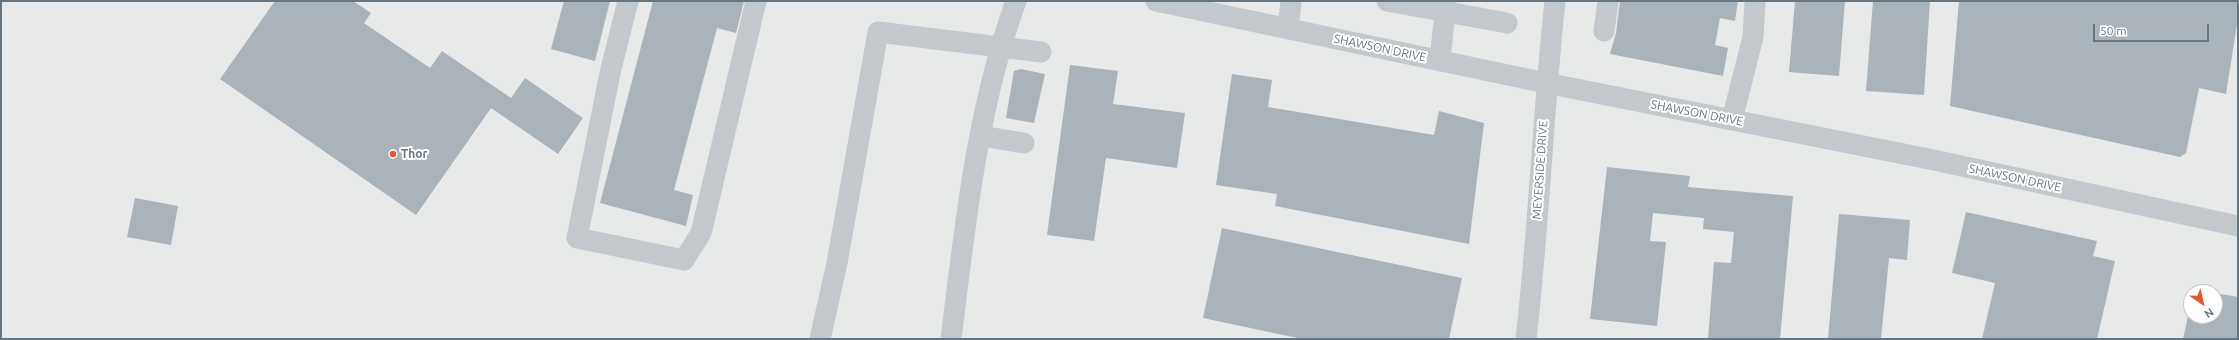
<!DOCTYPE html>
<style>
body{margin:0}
#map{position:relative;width:2239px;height:340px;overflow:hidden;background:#fafaf8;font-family:Ubuntu,sans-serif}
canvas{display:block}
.frame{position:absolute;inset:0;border:2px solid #657683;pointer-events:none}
.north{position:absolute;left:2183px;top:284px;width:40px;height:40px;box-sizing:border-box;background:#fff;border:1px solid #c1c8cd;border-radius:50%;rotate:146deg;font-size:11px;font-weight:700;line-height:16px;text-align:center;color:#657683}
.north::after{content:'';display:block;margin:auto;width:14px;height:18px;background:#e4572e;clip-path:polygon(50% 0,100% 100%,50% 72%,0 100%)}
.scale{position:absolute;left:2093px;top:24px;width:116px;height:18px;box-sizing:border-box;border:2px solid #657683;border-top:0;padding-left:5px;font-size:12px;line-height:14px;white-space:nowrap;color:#657683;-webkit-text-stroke:3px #fff;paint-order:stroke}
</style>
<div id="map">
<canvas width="2239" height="340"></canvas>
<div class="frame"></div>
<div class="north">N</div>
<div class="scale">50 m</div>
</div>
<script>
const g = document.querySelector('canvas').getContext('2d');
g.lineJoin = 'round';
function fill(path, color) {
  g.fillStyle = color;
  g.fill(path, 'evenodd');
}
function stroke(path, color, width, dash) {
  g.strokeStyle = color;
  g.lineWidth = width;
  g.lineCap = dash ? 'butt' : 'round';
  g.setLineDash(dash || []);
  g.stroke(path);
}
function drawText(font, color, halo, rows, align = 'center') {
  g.font = font + ' Ubuntu,sans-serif';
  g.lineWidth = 4;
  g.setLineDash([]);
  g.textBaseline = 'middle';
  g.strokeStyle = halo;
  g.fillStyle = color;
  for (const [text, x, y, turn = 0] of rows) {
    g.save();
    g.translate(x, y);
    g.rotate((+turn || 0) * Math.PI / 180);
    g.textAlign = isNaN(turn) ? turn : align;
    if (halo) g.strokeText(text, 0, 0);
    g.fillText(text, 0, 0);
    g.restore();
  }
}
fill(new Path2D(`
 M1,1H2238V339H1ZM2191,292H2215V316H2191Z`), '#e8e9e9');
fill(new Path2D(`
 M275,1H353L371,13L364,23L430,68L442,51L511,98L525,78L583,118L558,154L491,108L416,215L220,79Z
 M564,1H610L595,61L551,49Z
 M653,1H744L736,33L717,28L674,190L693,195L686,226L600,203Z
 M1620,1H1738L1735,21L1720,18L1715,45L1728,48L1723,76L1610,54L1616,33Z
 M1795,1H1845L1839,76L1789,72Z
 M1873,1H1930L1924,95L1866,91Z
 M1959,1H2238V18L2226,94L2199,88L2186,153L2180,157L1950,106Z
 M1070,65L1118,71L1113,104L1185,113L1177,168L1106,158L1094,241L1047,235Z
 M1021,69L1045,74L1034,123L1006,118L1014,71Z
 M1232,74L1272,80L1268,107L1434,135L1439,111L1484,123L1469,244L1275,206L1277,194L1216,185Z
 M1607,167L1690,176L1688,187L1793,196L1780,339H1708L1714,262L1731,263L1734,232L1703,229L1704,218L1653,213L1650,241L1666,242L1657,326L1590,319Z
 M135,198L178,206L171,245L127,237Z
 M1966,212L2097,241L2093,256L2115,261L2097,339H1982L1995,283L1952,273Z
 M1839,214L1910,220L1907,260L1889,258L1881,339H1828Z
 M1222,228L1462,278L1449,339H1302L1203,318Z
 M2215,293L2238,297V339H2183L2188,316H2215Z`), '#aab3b9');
stroke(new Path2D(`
 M628,1L610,73L577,238L684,260L701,233L756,1
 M1156,1L1546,83L1929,159L2238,226
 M1387,1L1507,23
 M1288,29L1291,1
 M1604,31L1608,1
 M1440,61L1446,1
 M1732,120L1753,37L1755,1
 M981,136L1024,143
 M820,339L837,263L878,32L1041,52
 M951,339C965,225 977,109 1016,1
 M1526,339C1539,227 1543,113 1555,1`), '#c3c8cc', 21);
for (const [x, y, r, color] of [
 [393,154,4,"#e4572e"]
]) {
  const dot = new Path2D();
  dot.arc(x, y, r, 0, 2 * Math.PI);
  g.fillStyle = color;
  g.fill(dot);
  stroke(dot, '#fff', 1.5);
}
drawText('12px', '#657683', '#fff', [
 ["SHAWSON DRIVE",1380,48,12],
 ["SHAWSON DRIVE",1697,113,11],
 ["MEYERSIDE DRIVE",1540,170,-86],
 ["SHAWSON DRIVE",2015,178,12]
]);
drawText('bold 12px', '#657683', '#fff', [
 ["Thor",401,154]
], 'left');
</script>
